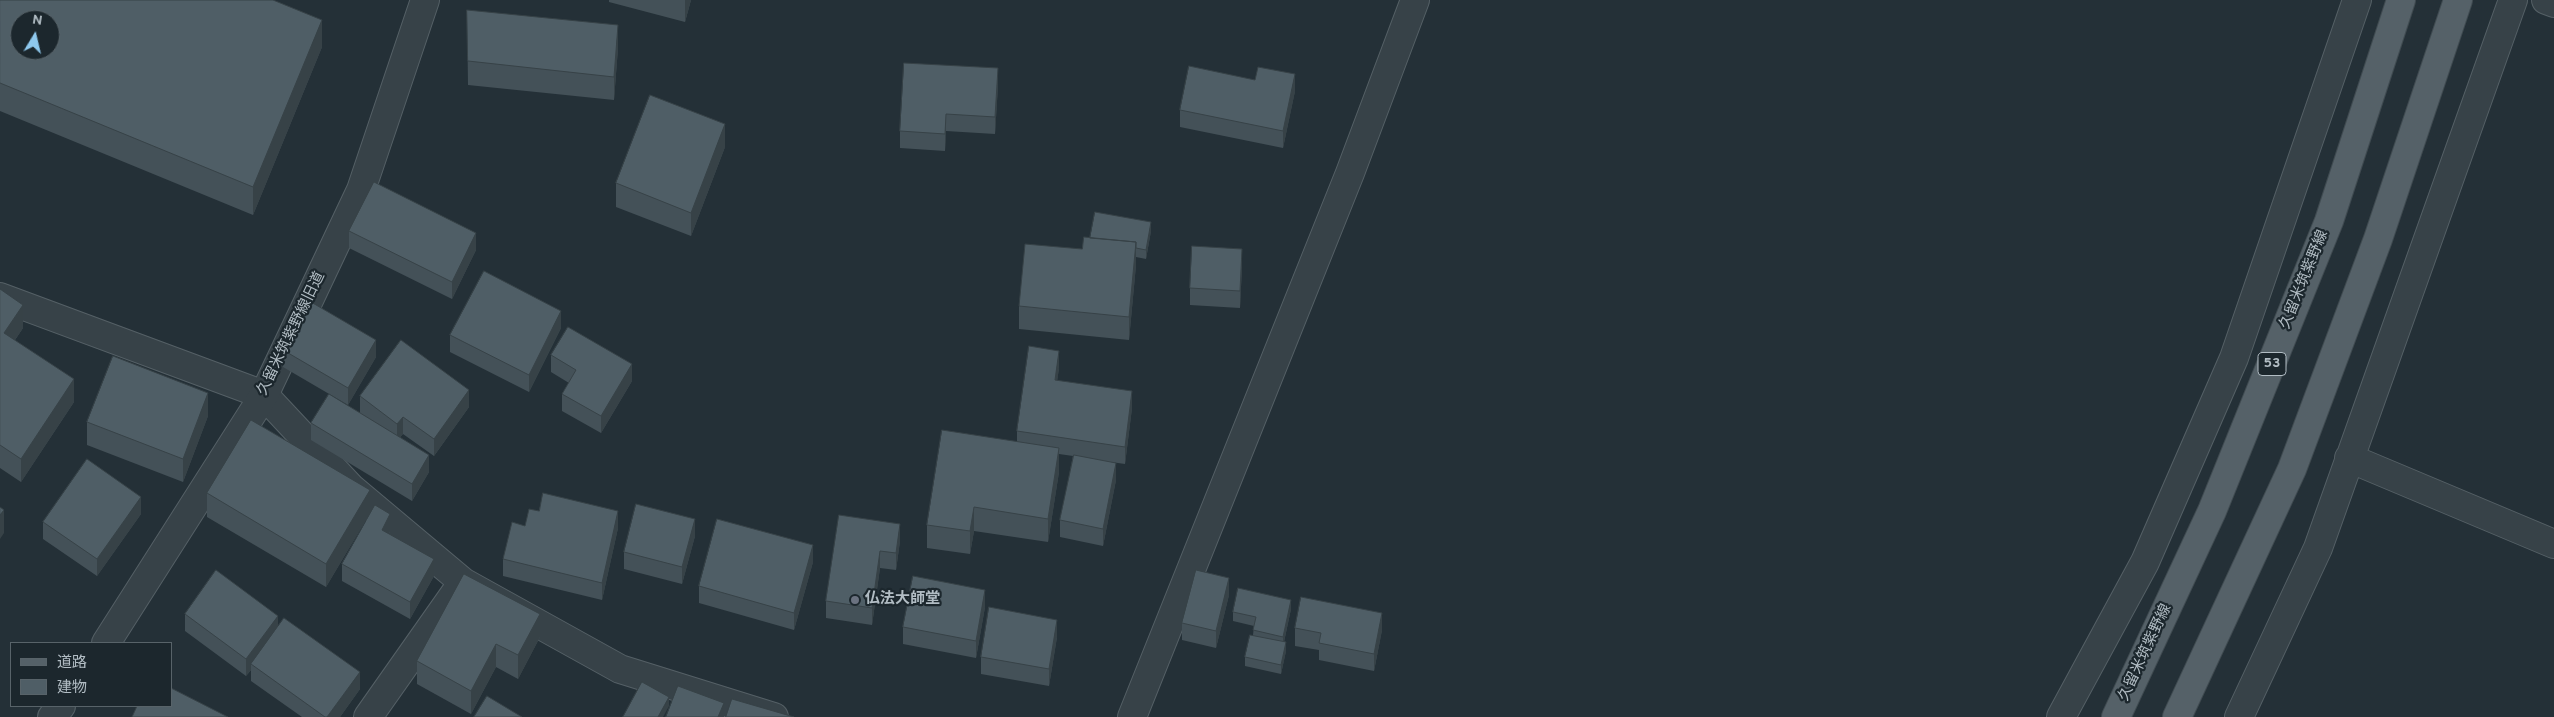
<!DOCTYPE html>
<meta charset="utf-8">
<style>
body{margin:0}
#map{position:relative;width:2554px;height:717px;overflow:hidden;background:#243037;font-family:Overpass,"Noto Sans JP",sans-serif}
canvas{display:block}
.legend{position:absolute;left:10px;top:642px;width:162px;height:65px;box-sizing:border-box;background:#1c272d;border:1px solid #586369;margin:0;padding:6px 9px;list-style:none;font-size:15px;color:#b2bdc4}
.legend li{display:flex;align-items:center;gap:10px;height:25px}
.legend b{width:25px;border:1px solid #586369}
.north{position:absolute;left:10px;top:10px;width:50px;height:50px;box-sizing:border-box;background:#1c272d;border:1px solid #586369;border-radius:50%;rotate:9deg;font-size:14px;font-weight:700;line-height:20px;text-align:center;color:#b2bdc4}
.north::after{content:'';display:block;margin:auto;width:18px;height:22px;background:#8ec8ed;clip-path:polygon(50% 0,100% 100%,50% 72%,0 100%)}
</style>
<div id="map">
<canvas width="2554" height="717"></canvas>
<ul class="legend">
<li><b style="height:6px;background:#556168"></b>道路</li>
<li><b style="height:14px;background:#4f5e66"></b>建物</li>
</ul>
<div class="north">N</div>
</div>
<script>
const g = document.querySelector('canvas').getContext('2d');
g.lineJoin = 'round';
function stroke(path, color, width, dash) {
  g.strokeStyle = color;
  g.lineWidth = width;
  g.lineCap = dash ? 'butt' : 'round';
  g.setLineDash(dash || []);
  g.stroke(path);
}
function fill(path, color) {
  g.fillStyle = color;
  g.fill(path, 'evenodd');
}
function drawText(font, color, halo, rows, align = 'center') {
  g.font = font + ' Overpass,"Noto Sans JP",sans-serif';
  g.lineWidth = 4.5;
  g.setLineDash([]);
  g.textBaseline = 'middle';
  g.strokeStyle = halo;
  g.fillStyle = color;
  for (const [text, x, y, turn = 0] of rows) {
    g.save();
    g.translate(x, y);
    g.rotate((+turn || 0) * Math.PI / 180);
    g.textAlign = isNaN(turn) ? turn : align;
    if (halo) g.strokeText(text, 0, 0);
    g.fillText(text, 0, 0);
    g.restore();
  }
}
const minor = new Path2D(`
 M2546,0L2554,3
 M0,297L264,395L351,488L463,582L620,669L774,717
 M2349,458L2554,544
 M368,717L463,582
 M1132,717L1350,173L1415,0
 M2061,717L2145,562L2234,358L2357,0
 M2239,717L2318,548L2513,0`);
const tertiary = new Path2D(`
 M106,643L264,395L361,190L425,0
 M52,717L61,706`);
const primary = new Path2D(`
 M2116,717L2212,511L2329,221L2401,0
 M2177,717L2292,469L2378,239L2458,0`);
stroke(minor, '#556066', 30);
stroke(tertiary, '#556066', 30);
stroke(primary, '#404b51', 30);
stroke(minor, '#374248', 28);
stroke(tertiary, '#374248', 28);
stroke(primary, '#556168', 28);
fill(new Path2D(`
 M0,0L322,47L253,215L0,111Z
 M609,0H691L685,22L609,2Z
 M467,10L618,48L614,100L468,85Z
 M998,85L995,134L946,131L945,151L900,148V131Z
 M1295,91L1283,148L1180,127V110Z
 M725,147L691,236L616,207V183Z
 M349,231L476,250L452,299L349,248Z
 M1151,231L1146,259L1136,257V265L1129,340L1019,329V306L1082,249L1090,238Z
 M1242,266L1240,308L1190,305V288Z
 M0,289L23,328L15,340L74,402L21,482L0,468Z
 M561,328L529,392L450,352V335Z
 M283,350L376,357L348,405L283,367Z
 M551,355L632,381L601,433L562,411V394L569,383L551,372Z
 M1059,368L1057,381L1132,408L1125,464L1111,462L1116,480L1103,546L1060,537V520L1073,456L1059,454V472L1048,542L974,531L970,554L927,548V525L1017,442V431Z
 M360,396L469,407L434,456L403,434L400,437L429,472L412,501L311,440V423L360,413Z
 M208,416L183,482L87,445V422Z
 M207,493L370,513L326,587L207,517Z
 M141,514L97,576L43,539V522Z
 M839,515L900,541L896,570L880,568L872,625L826,618V601Z
 M525,526L618,528L602,600L503,576V559Z
 M390,531L389,534L434,576L410,619L342,581V564Z
 M695,536L682,584L624,569V552Z
 M813,562L794,630L699,603V586Z
 M464,574L540,637L518,679L496,667L471,714L417,684V661Z
 M1229,595L1216,648L1182,640V623Z
 M985,607L976,658L903,644V627Z
 M1291,609L1284,642L1286,651L1281,674L1245,666V657L1253,635L1254,626L1233,621V612Z
 M185,614L278,626L360,689L340,717H302L251,681V670L246,676L185,631Z
 M1295,628L1382,630L1374,671L1319,660V650L1295,646Z
 M1057,637L1049,686L981,674V657Z`), '#445158');
fill(new Path2D(`
 M685,0H691L685,22Z
 M322,20V47L253,215V187Z
 M618,25V48L614,100V77Z
 M998,68V85L995,134V117Z
 M1295,74V91L1283,148V131Z
 M946,114V131L945,151V134Z
 M725,124V147L691,236V213Z
 M1151,222V231L1146,259V250Z
 M476,233V250L452,299V282Z
 M1136,242V265L1129,340V317Z
 M1242,249V266L1240,308V291Z
 M23,305V328L4,356V333Z
 M561,311V328L529,392V375Z
 M376,340V357L348,405V388Z
 M1059,351V368L1055,397V380Z
 M632,364V381L601,433V416Z
 M74,379V402L21,482V459Z
 M469,390V407L434,456V439Z
 M1132,391V408L1125,464V447Z
 M208,393V416L183,482V459Z
 M403,417V434L397,441V424Z
 M1059,448V472L1048,542V519Z
 M429,455V472L412,501V484Z
 M1116,463V480L1103,546V529Z
 M370,490V513L326,587V564Z
 M141,497V514L97,576V559Z
 M974,507V531L970,554V531Z
 M4,510V533L0,539V515Z
 M618,511V528L602,600V583Z
 M390,514V531L382,547V530Z
 M695,519V536L682,584V567Z
 M900,524V541L896,570V553Z
 M813,545V562L794,630V613Z
 M880,551V568L872,625V608Z
 M434,559V576L410,619V602Z
 M1229,578V595L1216,648V631Z
 M985,590V607L976,658V641Z
 M1291,600V609L1283,646V637Z
 M1382,613V630L1374,671V654Z
 M540,614V637L518,679V655Z
 M278,616V633L251,664V670L246,676V659Z
 M1057,620V637L1049,686V669Z
 M1286,642V651L1281,674V665Z
 M496,644V667L471,714V691Z
 M360,672V689L340,717H327Z
 M669,697V706L663,717H658Z
 M724,703V717H718Z`), '#374247');
const building = new Path2D(`
 M0,0H273L322,20L253,187L0,83ZM20,20H50V50H20Z
 M467,10L618,25L614,77L468,61Z
 M904,63L998,68L995,117L946,114L945,134L900,131Z
 M1189,66L1255,80L1258,67L1295,74L1283,131L1180,110Z
 M650,95L725,124L691,213L616,183Z
 M374,182L476,233L452,282L349,231Z
 M1095,212L1151,222L1146,250L1136,248V242L1090,238Z
 M1084,237L1136,242L1129,317L1019,306L1025,244L1082,249Z
 M1192,246L1242,249L1240,291L1190,288Z
 M484,271L561,311L529,375L450,335Z
 M0,289L23,305L4,333L74,379L21,459L0,445Z
 M311,302L376,340L348,388L283,350Z
 M568,327L632,364L601,416L562,394L576,370L551,355Z
 M401,340L469,390L434,439L403,417L397,424L360,396Z
 M1029,346L1059,351L1055,380L1132,391L1125,447L1017,431Z
 M113,356L208,393L183,459L87,422Z
 M329,394L429,455L412,484L311,423Z
 M251,420L370,490L326,564L207,493Z
 M942,430L1059,448L1048,519L974,507L970,531L927,525Z
 M1074,455L1116,463L1103,529L1060,520Z
 M87,459L141,497L97,559L43,522Z
 M543,493L618,511L602,583L503,559L512,522L525,526L529,509L539,511Z
 M636,504L695,519L682,567L624,552Z
 M375,505L390,514L382,530L434,559L410,602L342,564Z
 M0,507L4,510L0,515Z
 M839,515L900,524L896,553L880,551L872,608L826,601Z
 M717,519L813,545L794,613L699,586Z
 M216,570L278,616L246,659L185,614Z
 M1196,570L1229,578L1216,631L1182,623Z
 M464,574L540,614L518,655L496,644L471,691L417,661Z
 M913,576L985,590L976,641L903,627Z
 M1238,588L1291,600L1283,637L1253,630L1256,617L1233,612Z
 M1301,597L1382,613L1374,654L1319,643L1321,633L1295,628Z
 M989,607L1057,620L1049,669L981,657Z
 M284,618L360,672L327,717H325L251,664Z
 M1250,635L1286,642L1281,665L1245,657Z
 M642,682L669,697L658,717H623Z
 M678,686L724,703L718,717H666Z
 M171,688L228,717H132L137,706H171Z
 M487,696L522,717H474Z
 M732,699L794,717H726Z`);
fill(building, '#4f5e66');
stroke(building, '#374247', 1);
for (const [x, y, r, color] of [
 [855,600,5,"#6b7280"]
]) {
  const dot = new Path2D();
  dot.arc(x, y, r, 0, 2 * Math.PI);
  g.fillStyle = color;
  g.fill(dot);
  stroke(dot, '#1c272d', 2);
}
for (const [x, y, w] of [
 [2272,364,28]
]) {
  const box = new Path2D();
  box.roundRect(x - w / 2, y - 11.5, w, 23, 4);
  g.fillStyle = '#1c272d';
  g.fill(box);
  stroke(box, '#b2bdc4', 1);
}
drawText('bold 14px', '#b2bdc4', null, [
 ["53",2272,364]
]);
drawText('15px', '#b2bdc4', '#1c272d', [
 ["久留米筑紫野線",2305,280,-68],
 ["久留米筑紫野線旧道",292,334,-64],
 ["久留米筑紫野線",2146,653,-65]
]);
drawText('bold 15px', '#b2bdc4', '#1c272d', [
 ["仏法大師堂",865,600]
], 'left');
</script>
